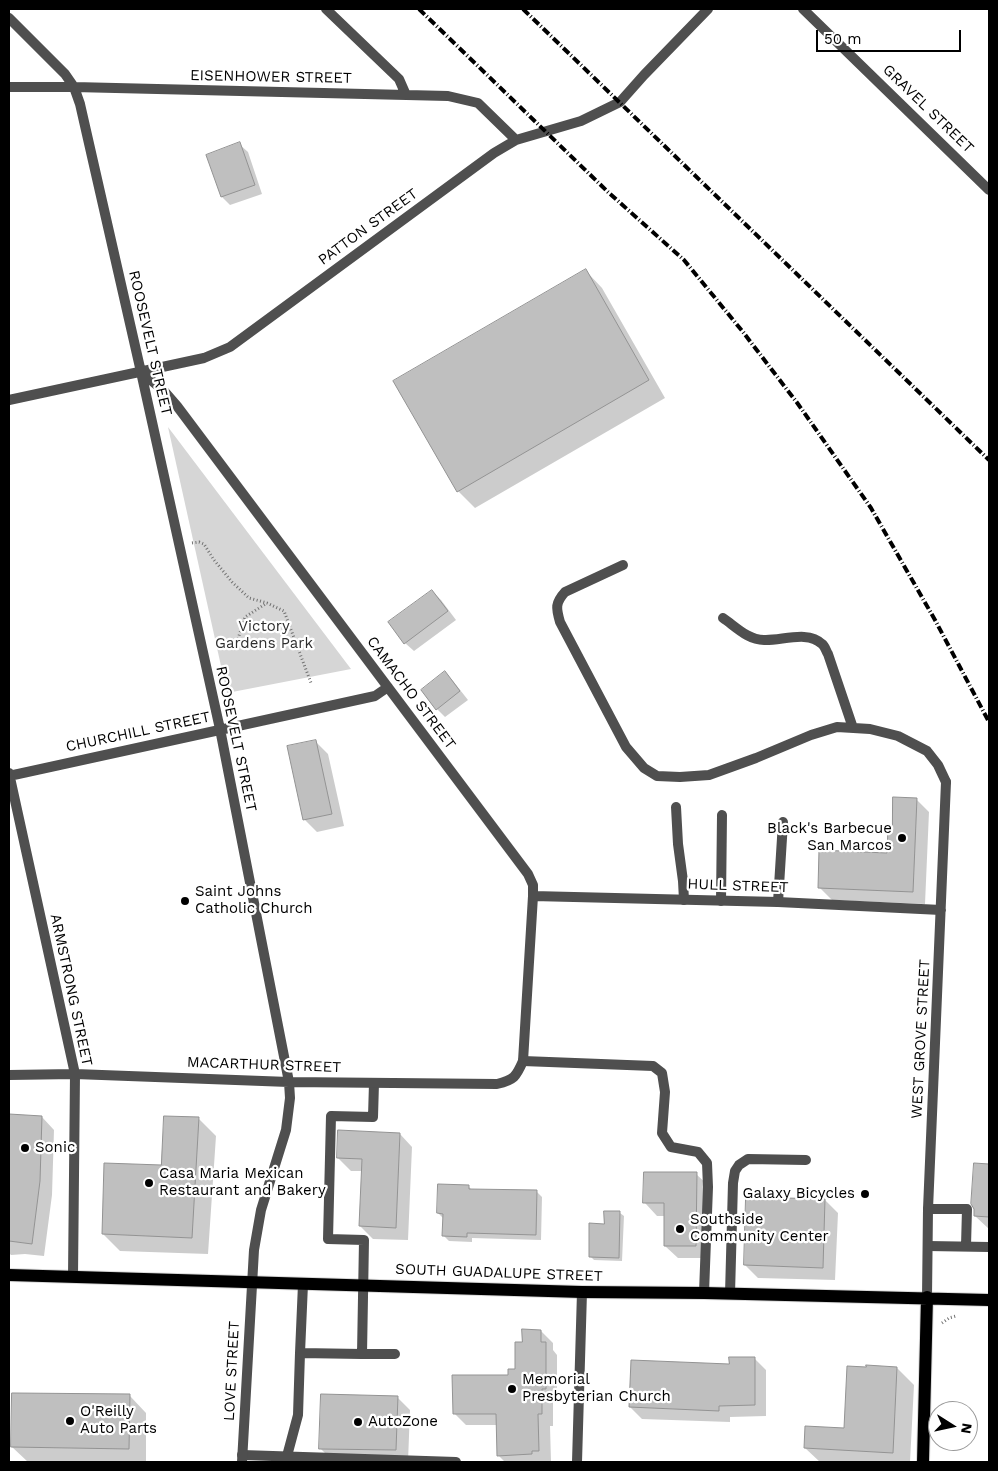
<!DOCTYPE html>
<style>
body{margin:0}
#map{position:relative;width:998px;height:1471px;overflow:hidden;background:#fff;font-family:"Work Sans",sans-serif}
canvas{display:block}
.frame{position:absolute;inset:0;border:10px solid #000;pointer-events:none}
.north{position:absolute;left:928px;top:1401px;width:50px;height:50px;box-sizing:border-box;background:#fff;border:1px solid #999;border-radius:50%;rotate:100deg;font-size:14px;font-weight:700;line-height:20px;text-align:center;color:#000}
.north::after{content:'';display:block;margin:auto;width:18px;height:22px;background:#000;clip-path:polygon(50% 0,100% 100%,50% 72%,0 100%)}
.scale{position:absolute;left:816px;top:30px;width:145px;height:22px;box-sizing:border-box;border:2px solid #000;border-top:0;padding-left:6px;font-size:15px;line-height:18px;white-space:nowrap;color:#000;-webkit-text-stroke:4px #fff;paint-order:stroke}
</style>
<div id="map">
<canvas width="998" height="1471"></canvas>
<div class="frame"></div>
<div class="north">N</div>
<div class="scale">50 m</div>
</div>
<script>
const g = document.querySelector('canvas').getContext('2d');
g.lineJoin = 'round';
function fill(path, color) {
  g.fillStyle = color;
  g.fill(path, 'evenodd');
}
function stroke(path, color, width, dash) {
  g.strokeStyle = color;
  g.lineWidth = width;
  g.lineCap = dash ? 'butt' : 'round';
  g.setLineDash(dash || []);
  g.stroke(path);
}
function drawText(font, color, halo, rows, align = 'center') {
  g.font = font + ' "Work Sans",sans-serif';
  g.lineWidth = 4.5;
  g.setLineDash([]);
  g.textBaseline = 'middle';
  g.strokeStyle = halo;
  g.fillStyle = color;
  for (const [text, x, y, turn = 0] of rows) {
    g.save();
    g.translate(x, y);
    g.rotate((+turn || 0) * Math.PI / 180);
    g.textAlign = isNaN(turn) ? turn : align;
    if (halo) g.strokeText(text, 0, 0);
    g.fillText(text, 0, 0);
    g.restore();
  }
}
fill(new Path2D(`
 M168,427L351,669L227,693Z`), '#d6d6d6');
fill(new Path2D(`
 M239,144L248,152L262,194L230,205L222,197L207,155Z
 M586,271L602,288L665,398L475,508L458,491Z
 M432,591L441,600L456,620L414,651L405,643Z
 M445,673L453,681L468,700L445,717L437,709Z
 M315,741L328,754L344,826L317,832L304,819Z
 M916,799L929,812L925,904L832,900L819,887L888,854L893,829Z
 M9,1116L42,1117L54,1130L52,1195L44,1256L25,1254L11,1255L9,1253Z
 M199,1119L216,1136L208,1254L120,1251L103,1234L163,1167Z
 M400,1134L412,1147L408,1240L373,1239L360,1226L363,1171H351L338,1158Z
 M976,1164L989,1165V1229L975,1216Z
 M696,1174L709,1186V1258H678L665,1246V1216H657L645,1203Z
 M468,1186L472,1190L536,1191L542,1197L541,1240L472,1238V1242L449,1241L444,1236V1219L438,1213Z
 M825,1200L838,1213L835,1280L758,1278L745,1265Z
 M620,1213L624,1216L622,1261L594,1260L590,1256L605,1225Z
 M541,1331L553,1343V1350L557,1355V1401H553V1426H550L551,1462H505L498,1455V1425H466L454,1413L517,1370L523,1344Z
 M754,1358L766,1370V1416L730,1417V1422L642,1419L630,1407L730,1365Z
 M897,1368L914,1385L910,1462H820L805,1448L845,1429Z
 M130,1396L146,1413V1462H28L12,1447Z
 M397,1397L410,1410L408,1462L333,1461L320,1448Z`), '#0003');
const building = new Path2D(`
 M240,142L255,185L221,197L206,155Z
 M586,269L649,380L457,492L393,381Z
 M432,590L448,611L404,644L388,622Z
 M445,671L460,691L436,710L421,690Z
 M316,740L332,814L303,820L287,746Z
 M893,797L917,798L913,892L818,888L819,850L887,853L888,828H892Z
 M9,1114L42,1116L40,1181L32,1244L9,1241Z
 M164,1116L199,1117L192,1238L102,1234L104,1163L161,1165Z
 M338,1130L400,1133L396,1228L359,1226L362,1159L337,1158Z
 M974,1163L989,1164V1217L974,1216V1209L971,1204Z
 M644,1172H697L696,1246H664V1203H643Z
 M438,1184L469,1185V1189L537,1190L536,1235L467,1233V1237L442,1236L443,1214L437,1213Z
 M746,1197L825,1199L823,1268L744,1265Z
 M604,1211H620L619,1258L589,1257V1223L604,1224Z
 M522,1329L541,1330V1342H546V1389H542V1414H538L539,1451H532V1454L497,1456L496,1414H453L452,1375H508V1369H515V1342H522Z
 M729,1357H755V1405L719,1406V1411L629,1407L631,1360L729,1364Z
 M866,1365L897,1367L893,1453L804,1448L805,1426L844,1428L847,1366L866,1367Z
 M12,1393L130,1394L129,1449L11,1447Z
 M321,1394L398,1396L396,1450L319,1449Z`);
fill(building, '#bfbfbf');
stroke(building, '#939393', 1);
const primary = new Path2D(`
 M9,1275L582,1292L704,1293L989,1300
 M923,1462L927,1297`);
stroke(primary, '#dbdbdb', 14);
stroke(new Path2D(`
 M192,543L199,542L204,544L214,560L232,582L249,598L267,603L284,611L311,683
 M238,639L245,617L267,603
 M942,1323L949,1318L956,1316`), '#717171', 3, [1, 2.5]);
stroke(new Path2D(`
 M623,565L565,592C555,603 556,608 560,622L626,747L644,768L657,776L680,777L709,775L756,758L811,735L837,727L870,729L898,736L927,751L938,765L946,782
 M723,618C736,627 748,640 764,640C781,641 808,630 822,644C825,646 826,651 828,654L853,728
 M676,807L678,844L683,881L684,900
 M721,901L722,815
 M778,902L783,822
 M523,1061L653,1066L662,1073L665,1092L662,1133L671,1147L698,1152L707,1163L708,1187L704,1293
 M928,1209H967L966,1246
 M928,1246L989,1247
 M303,1284L300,1353L362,1354L364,1240L328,1239L331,1116L373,1117L374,1083
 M730,1294L733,1183L735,1171L739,1165L748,1159L806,1160
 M362,1354H395
 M242,1455L456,1462
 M287,1456L298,1415L300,1353`), '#4f4f4f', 10);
stroke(new Path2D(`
 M326,9L399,79L406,95
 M803,9L989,190
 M9,18L65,74L74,87L80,104L141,372L220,729L289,1082L290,1098L286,1130L261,1210L254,1250L242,1462
 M9,87H74L448,96L478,103L516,140
 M9,400L204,358L230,347L494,153L516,140L581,121L620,102L644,75L708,9
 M9,773L75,1074L73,1276
 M9,776L375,696L388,687
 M533,896L778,902L941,910
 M9,1075L75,1074L289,1082L497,1084C514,1080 516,1077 523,1061L533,896V885L528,874L177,406L164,391L141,372
 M927,1297L928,1209L946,782
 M577,1462L582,1292`), '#4f4f4f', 10);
stroke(primary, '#000', 12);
stroke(new Path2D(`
 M419,9L608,192L684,260L743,332L798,404L871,508L935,620L989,722
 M523,9L989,460`), '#000', 4, [8, 2.5, 1, 2.5]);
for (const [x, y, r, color] of [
 [902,838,5,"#000"],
 [185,901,5,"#000"],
 [25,1148,5,"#000"],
 [149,1183,5,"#000"],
 [865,1194,5,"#000"],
 [680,1229,5,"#000"],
 [512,1389,5,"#000"],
 [70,1421,5,"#000"],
 [358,1422,5,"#000"]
]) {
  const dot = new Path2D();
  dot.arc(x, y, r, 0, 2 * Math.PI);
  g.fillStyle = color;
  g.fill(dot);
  stroke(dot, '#fff', 2);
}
drawText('15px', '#000', '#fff', [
 ["EISENHOWER STREET",271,77,1],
 ["GRAVEL STREET",928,109,44],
 ["PATTON STREET",368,227,-36],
 ["ROOSEVELT STREET",150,343,77],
 ["CAMACHO STREET",411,693,53],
 ["CHURCHILL STREET",138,732,-12],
 ["ROOSEVELT STREET",236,739,78],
 ["HULL STREET",738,886,2],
 ["ARMSTRONG STREET",71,990,78],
 ["WEST GROVE STREET",921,1039,-87],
 ["MACARTHUR STREET",264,1065,2],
 ["SOUTH GUADALUPE STREET",499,1273,2],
 ["LOVE STREET",232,1371,-87]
]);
drawText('15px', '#2d2d2d', '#fff', [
 ["Victory",264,627],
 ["Gardens Park",264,644]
]);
drawText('15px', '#000', '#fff', [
 ["Black's Barbecue",892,829,"right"],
 ["San Marcos",892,846,"right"],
 ["Saint Johns",195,892],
 ["Catholic Church",195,909],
 ["Sonic",35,1148],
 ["Casa Maria Mexican",159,1174],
 ["Restaurant and Bakery",159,1191],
 ["Galaxy Bicycles",855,1194,"right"],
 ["Southside",690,1220],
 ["Community Center",690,1237],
 ["Memorial",522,1380],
 ["Presbyterian Church",522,1397],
 ["O'Reilly",80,1412],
 ["Auto Parts",80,1429],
 ["AutoZone",368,1422]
], 'left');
</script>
